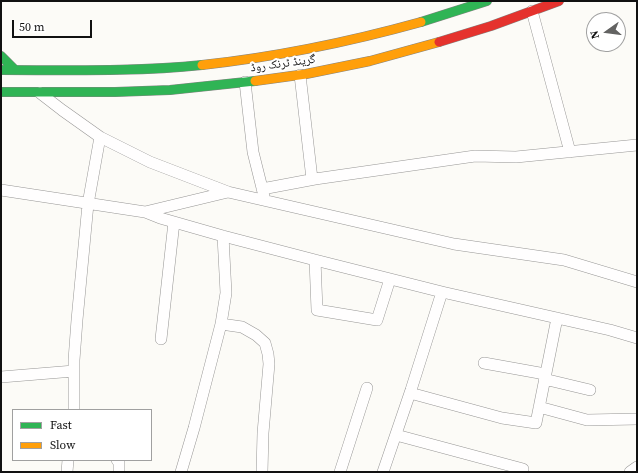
<!DOCTYPE html>
<meta charset="utf-8">
<style>
body{margin:0}
#map{position:relative;width:638px;height:473px;overflow:hidden;background:#fcfbf7;font-family:"Source Serif 4",serif}
canvas{display:block}
.frame{position:absolute;inset:0;border:2px solid #111;pointer-events:none}
.legend{position:absolute;left:12px;top:409px;width:140px;height:52px;box-sizing:border-box;background:#fff;border:1px solid #a0a0a0;margin:0;padding:5px 7px;list-style:none;font-size:12px;color:#111}
.legend li{display:flex;align-items:center;gap:8px;height:20px}
.legend b{width:20px;border:1px solid #a0a0a0}
.north{position:absolute;left:586px;top:12px;width:40px;height:40px;box-sizing:border-box;background:#fff;border:1px solid #a0a0a0;border-radius:50%;rotate:256deg;font-size:11px;font-weight:700;line-height:16px;text-align:center;color:#111}
.north::after{content:'';display:block;margin:auto;width:14px;height:18px;background:#636362;clip-path:polygon(50% 0,100% 100%,50% 72%,0 100%)}
.scale{position:absolute;left:12px;top:20px;width:80px;height:18px;box-sizing:border-box;border:2px solid #111;border-top:0;padding-left:5px;font-size:12px;line-height:14px;white-space:nowrap;color:#111;-webkit-text-stroke:3px #fff;paint-order:stroke}
</style>
<div id="map">
<canvas width="638" height="473"></canvas>
<div class="frame"></div>
<ul class="legend">
<li><b style="height:5px;background:#30b455"></b>Fast</li>
<li><b style="height:5px;background:#ff9f0a"></b>Slow</li>
</ul>
<div class="north">N</div>
<div class="scale">50 m</div>
</div>
<script>
const g = document.querySelector('canvas').getContext('2d');
g.lineJoin = 'round';
function stroke(path, color, width, dash) {
  g.strokeStyle = color;
  g.lineWidth = width;
  g.lineCap = dash ? 'butt' : 'round';
  g.setLineDash(dash || []);
  g.stroke(path);
}
function drawText(font, color, halo, rows, align = 'center') {
  g.font = font + ' "Source Serif 4","Noto Naskh Arabic",serif';
  g.lineWidth = 4;
  g.setLineDash([]);
  g.textBaseline = 'middle';
  g.strokeStyle = halo;
  g.fillStyle = color;
  for (const [text, x, y, turn = 0] of rows) {
    g.save();
    g.translate(x, y);
    g.rotate((+turn || 0) * Math.PI / 180);
    g.textAlign = isNaN(turn) ? turn : align;
    if (halo) g.strokeText(text, 0, 0);
    g.fillText(text, 0, 0);
    g.restore();
  }
}
const street = new Path2D(`
 M532,11L570,152
 M300,75L312,179
 M245,82L253,152L264,196
 M40,93L62,110L100,137L150,162L228,192L454,244L564,260L637,282
 M262,189L315,179L475,156L516,157L637,145
 M1,190L145,212L228,192
 M145,212L160,218L223,236L315,260L442,292L610,330L637,338
 M315,260L317,310L377,320L390,279
 M221,324L242,327L256,335L265,343L268,354L269,364L263,433L262,472
 M161,339L174,222
 M484,363L545,374
 M1,377L74,371
 M544,379L590,390
 M410,393L502,418L536,423L557,318
 M539,407L587,420L637,419
 M74,410V360L77,320L88,204L100,137
 M396,435L523,469
 M117,460L119,462V472
 M67,472L68,460
 M181,472L194,428L221,324L226,293L223,236
 M340,472L367,388
 M383,472L411,390L442,292
 M630,472L637,467`);
const fast = new Path2D(`
 M421,22L487,1
 M1,56L15,70
 M1,70C68,70 135,72 202,65
 M1,92H115L170,90L255,81`);
const slow = new Path2D(`
 M202,65C276,57 349,42 421,22
 M255,81L306,74L370,61L439,42`);
const jam = new Path2D(`
 M439,42L491,26L559,1`);
stroke(street, '#979695', 12);
stroke(fast, '#848482', 10);
stroke(slow, '#848482', 10);
stroke(jam, '#848482', 10);
stroke(street, '#fffefe', 11);
stroke(fast, '#30b455', 9);
stroke(slow, '#ff9f0a', 9);
stroke(jam, '#e5322d', 9);
drawText('12px', '#111', '#fff', [
 ["گرینڈ ٹرنک روڈ",283,64,-8]
]);
</script>
